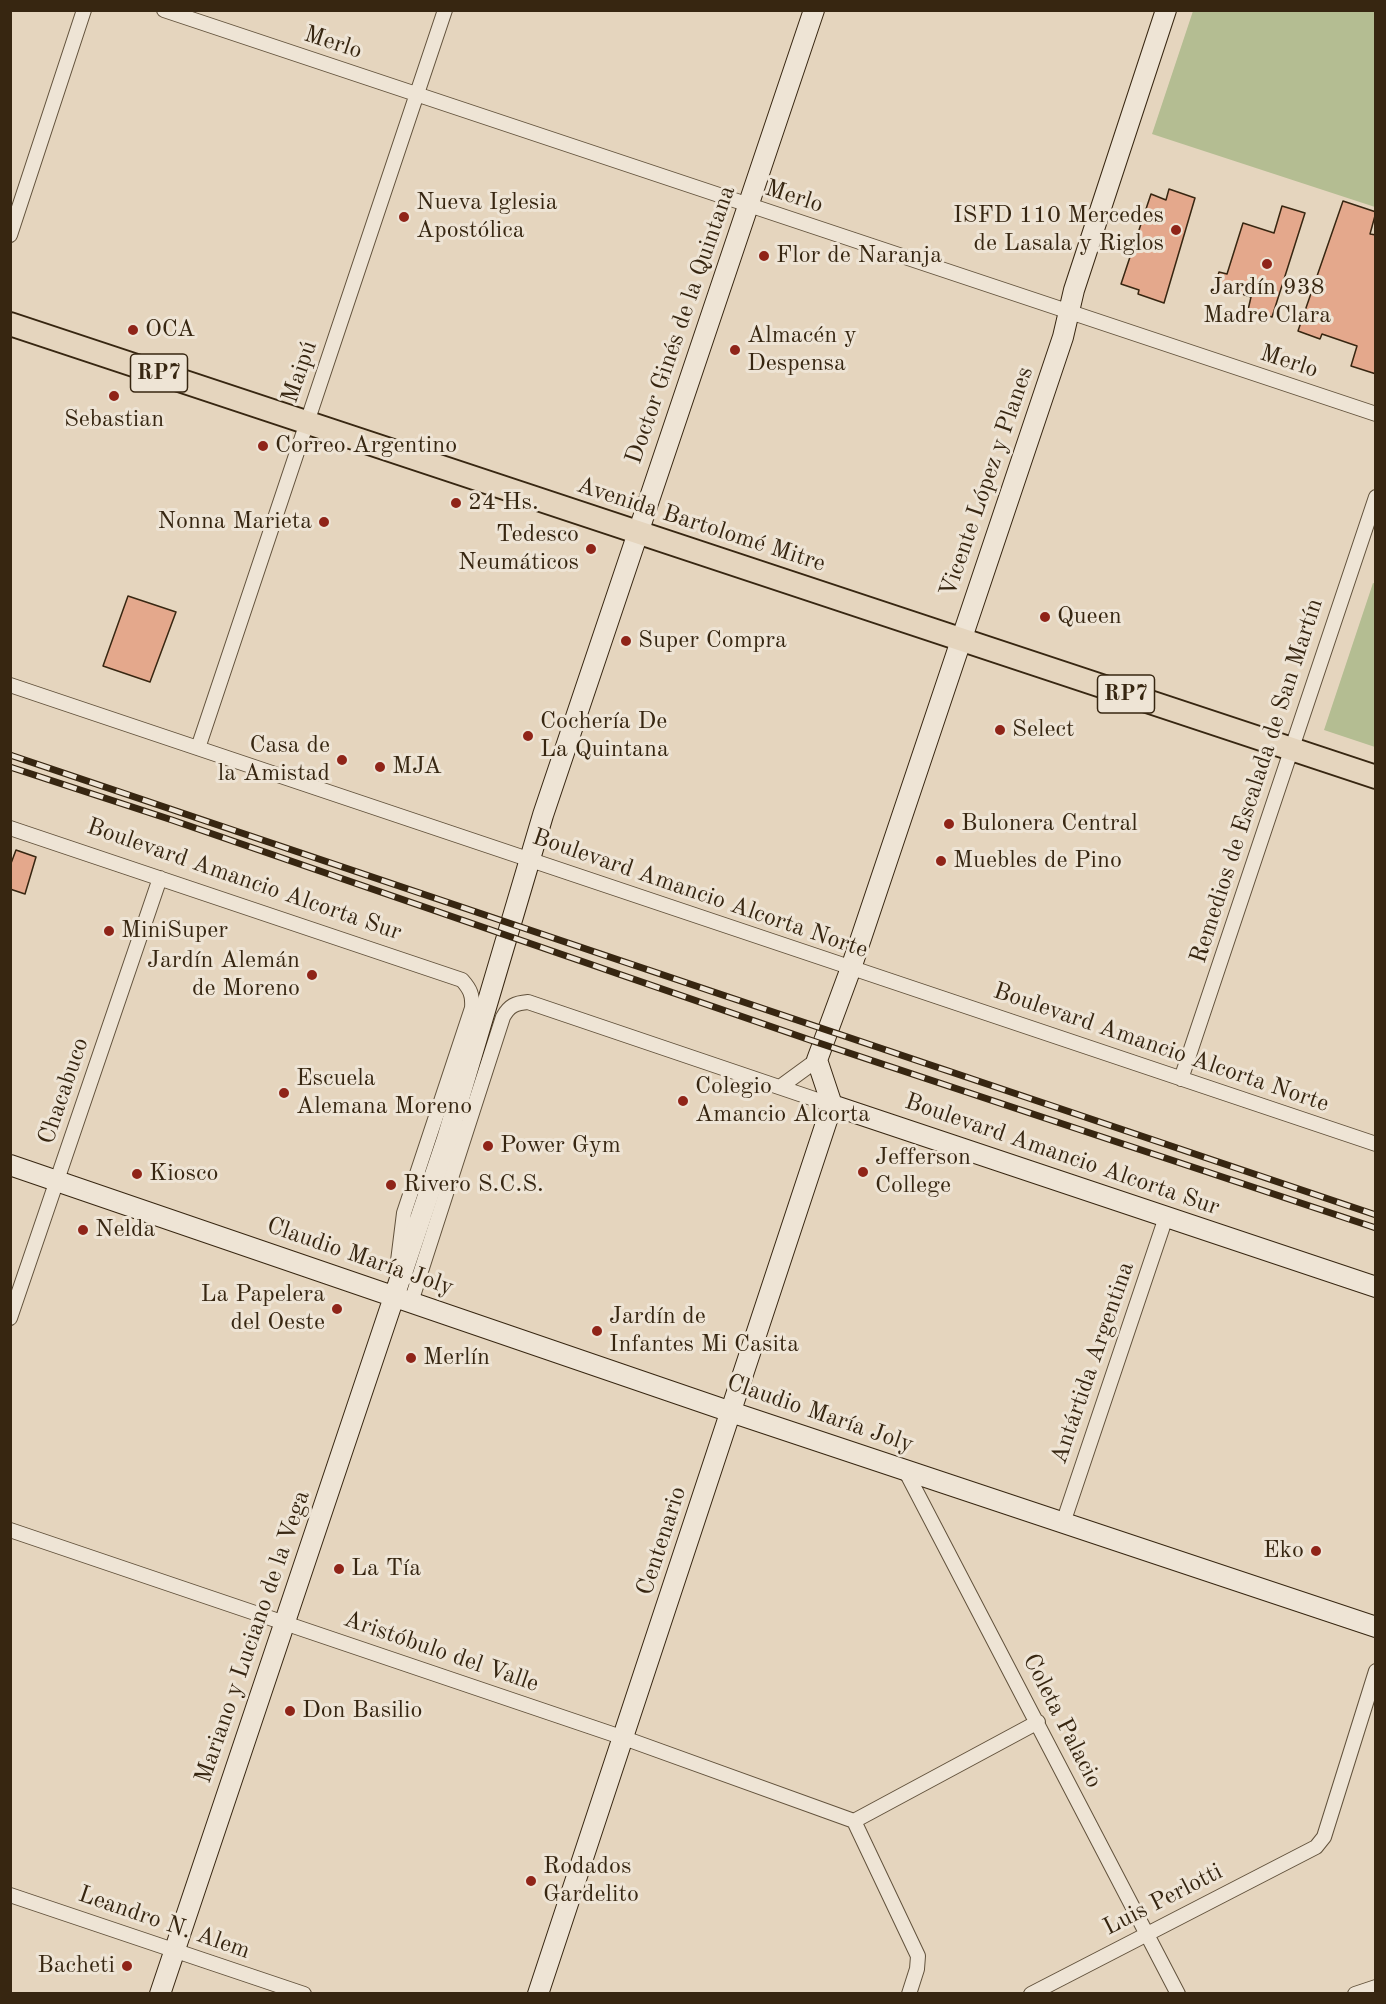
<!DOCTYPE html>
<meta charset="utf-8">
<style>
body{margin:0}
#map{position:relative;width:1386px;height:2004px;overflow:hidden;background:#e5d5be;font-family:"Old Standard TT",serif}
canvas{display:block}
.frame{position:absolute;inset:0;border:12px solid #372611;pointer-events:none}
</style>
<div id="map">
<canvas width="1386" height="2004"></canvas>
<div class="frame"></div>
</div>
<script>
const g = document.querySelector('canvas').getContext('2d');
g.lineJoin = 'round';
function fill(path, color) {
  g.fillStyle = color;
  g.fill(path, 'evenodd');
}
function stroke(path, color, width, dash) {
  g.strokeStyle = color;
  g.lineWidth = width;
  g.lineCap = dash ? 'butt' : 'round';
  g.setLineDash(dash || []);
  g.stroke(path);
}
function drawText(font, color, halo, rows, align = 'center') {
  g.font = font + ' "Old Standard TT",serif';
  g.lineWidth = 6;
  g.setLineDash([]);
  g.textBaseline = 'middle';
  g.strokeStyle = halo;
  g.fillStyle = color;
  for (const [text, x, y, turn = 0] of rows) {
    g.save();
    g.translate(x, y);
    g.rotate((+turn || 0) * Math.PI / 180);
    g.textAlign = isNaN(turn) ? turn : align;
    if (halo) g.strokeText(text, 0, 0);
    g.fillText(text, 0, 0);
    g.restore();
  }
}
fill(new Path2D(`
 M1193,11H1375V207L1152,134Z
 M1373,583L1376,584L1375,747L1324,730Z`), '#b4bd92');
const building = new Path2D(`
 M1169,189L1195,198L1164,303L1138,294L1139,290L1121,284L1151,194L1166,200Z
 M1343,201L1376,212L1370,234L1376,235V374L1351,366L1357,346L1322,334L1320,339L1298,331Z
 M1282,206L1305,213L1272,317L1248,310L1251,297L1215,285L1219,272L1227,274L1243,223L1274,233Z
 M128,596L176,612L150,682L103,666Z
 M16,850L36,857L25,894L10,889V866Z`);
fill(building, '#e4a88c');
stroke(building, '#372611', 1.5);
const street = new Path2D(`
 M164,10L1376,414
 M10,235L84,10
 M10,685L1376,1144
 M198,748L445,10
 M10,828L462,980C470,989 473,995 472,1008L404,1213L397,1269
 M1181,1079L1376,497
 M780,1087L817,1060
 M411,1302L503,1017C509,1006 515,1003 528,1002L832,1105
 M10,1318L160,878
 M905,1470L1178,1994
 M1063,1523L1166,1217
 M10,1530L624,1738L854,1821
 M10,1895L304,1994
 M909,1994L917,1969L918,1956L854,1821L1038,1722
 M1031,1994L1316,1847L1324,1837L1376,1671
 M1355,1994L1376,1987`);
const secondary = new Path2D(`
 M832,1105L817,1060L851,968L1063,337L1074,290L1166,10
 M832,1105L1376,1287
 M10,1165L731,1412L1376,1627
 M160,1994L447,1139L543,815L814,10
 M538,1994L832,1105`);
const primary = new Path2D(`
 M10,324L1376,777`);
stroke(street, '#62523c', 16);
stroke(secondary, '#372611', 22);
stroke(primary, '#372611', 26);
stroke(street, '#eee4d5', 14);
stroke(secondary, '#eee4d5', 20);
stroke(primary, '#e5d5be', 22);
const rail = new Path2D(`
 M10,755L1376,1215
 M10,767L172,820L810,1040L1376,1228`);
stroke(rail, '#372611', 7);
stroke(rail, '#eee4d5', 4.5, [14]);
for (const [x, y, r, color] of [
 [404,217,6,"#8f2418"],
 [1176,230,6,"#8f2418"],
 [764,256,6,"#8f2418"],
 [1267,264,6,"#8f2418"],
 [133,330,6,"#8f2418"],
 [735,350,6,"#8f2418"],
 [114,396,6,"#8f2418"],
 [263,446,6,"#8f2418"],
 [456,503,6,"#8f2418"],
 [324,522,6,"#8f2418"],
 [591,549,6,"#8f2418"],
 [1045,617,6,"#8f2418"],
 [626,641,6,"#8f2418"],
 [1000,730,6,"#8f2418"],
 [528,736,6,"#8f2418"],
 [342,760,6,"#8f2418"],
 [380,767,6,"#8f2418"],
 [949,824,6,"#8f2418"],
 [941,861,6,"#8f2418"],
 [109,931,6,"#8f2418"],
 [312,975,6,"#8f2418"],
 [284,1093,6,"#8f2418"],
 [683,1101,6,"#8f2418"],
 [488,1146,6,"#8f2418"],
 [863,1172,6,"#8f2418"],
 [137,1174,6,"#8f2418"],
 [391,1185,6,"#8f2418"],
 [83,1230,6,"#8f2418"],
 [337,1309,6,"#8f2418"],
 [597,1331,6,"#8f2418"],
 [411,1358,6,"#8f2418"],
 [1316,1551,6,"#8f2418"],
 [339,1569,6,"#8f2418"],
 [290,1711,6,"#8f2418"],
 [531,1881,6,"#8f2418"],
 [127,1966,6,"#8f2418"]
]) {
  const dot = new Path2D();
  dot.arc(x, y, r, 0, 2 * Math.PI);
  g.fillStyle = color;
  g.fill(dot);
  stroke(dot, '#eee4d5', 2);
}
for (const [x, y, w] of [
 [159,373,57],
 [1126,694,57]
]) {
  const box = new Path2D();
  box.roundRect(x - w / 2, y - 19, w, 38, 4.5);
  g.fillStyle = '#eee4d5';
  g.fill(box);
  stroke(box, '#372611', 1.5);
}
drawText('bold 22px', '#372611', null, [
 ["RP7",159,373],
 ["RP7",1126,694]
]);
drawText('24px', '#372611', '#eee4d5', [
 ["Merlo",333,43,18],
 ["Merlo",794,197,18],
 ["Doctor Ginés de la Quintana",681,325,-71],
 ["Merlo",1289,362,18],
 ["Maipú",300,372,-71],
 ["Vicente López y Planes",987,482,-71],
 ["Avenida Bartolomé Mitre",701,525,18],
 ["Remedios de Escalada de San Martín",1257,781,-72],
 ["Boulevard Amancio Alcorta Sur",244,880,19],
 ["Boulevard Amancio Alcorta Norte",700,894,19],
 ["Boulevard Amancio Alcorta Norte",1161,1048,19],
 ["Chacabuco",64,1091,-71],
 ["Boulevard Amancio Alcorta Sur",1062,1155,19],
 ["Claudio María Joly",360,1257,19],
 ["Antártida Argentina",1093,1363,-71],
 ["Claudio María Joly",820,1414,19],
 ["Centenario",662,1541,-72],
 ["Mariano y Luciano de la Vega",253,1637,-71],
 ["Aristóbulo del Valle",441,1652,19],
 ["Coleta Palacio",1062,1721,63],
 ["Luis Perlotti",1163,1900,-27],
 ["Leandro N. Alem",164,1923,19]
]);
drawText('24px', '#372611', '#eee4d5', [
 ["Nueva Iglesia",416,203],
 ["Apostólica",416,231],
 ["ISFD 110 Mercedes",1164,216,"right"],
 ["de Lasala y Riglos",1164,244,"right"],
 ["Flor de Naranja",776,256],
 ["Jardín 938",1267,288,"center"],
 ["Madre Clara",1267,316,"center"],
 ["OCA",145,330],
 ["Almacén y",747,336],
 ["Despensa",747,364],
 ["Sebastian",114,420,"center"],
 ["Correo Argentino",275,446],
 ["24 Hs.",468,503],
 ["Nonna Marieta",312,522,"right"],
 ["Tedesco",579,535,"right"],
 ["Neumáticos",579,563,"right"],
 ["Queen",1057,617],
 ["Super Compra",638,641],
 ["Cochería De",540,722],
 ["La Quintana",540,750],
 ["Select",1012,730],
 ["Casa de",330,746,"right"],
 ["la Amistad",330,774,"right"],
 ["MJA",392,767],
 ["Bulonera Central",961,824],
 ["Muebles de Pino",953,861],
 ["MiniSuper",121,931],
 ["Jardín Alemán",300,961,"right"],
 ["de Moreno",300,989,"right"],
 ["Escuela",296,1079],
 ["Alemana Moreno",296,1107],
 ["Colegio",695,1087],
 ["Amancio Alcorta",695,1115],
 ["Power Gym",500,1146],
 ["Jefferson",875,1158],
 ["College",875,1186],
 ["Kiosco",149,1174],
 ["Rivero S.C.S.",403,1185],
 ["Nelda",95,1230],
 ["La Papelera",325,1295,"right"],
 ["del Oeste",325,1323,"right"],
 ["Jardín de",609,1317],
 ["Infantes Mi Casita",609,1345],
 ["Merlín",423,1358],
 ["Eko",1304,1551,"right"],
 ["La Tía",351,1569],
 ["Don Basilio",302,1711],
 ["Rodados",543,1867],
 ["Gardelito",543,1895],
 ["Bacheti",115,1966,"right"]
], 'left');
</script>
